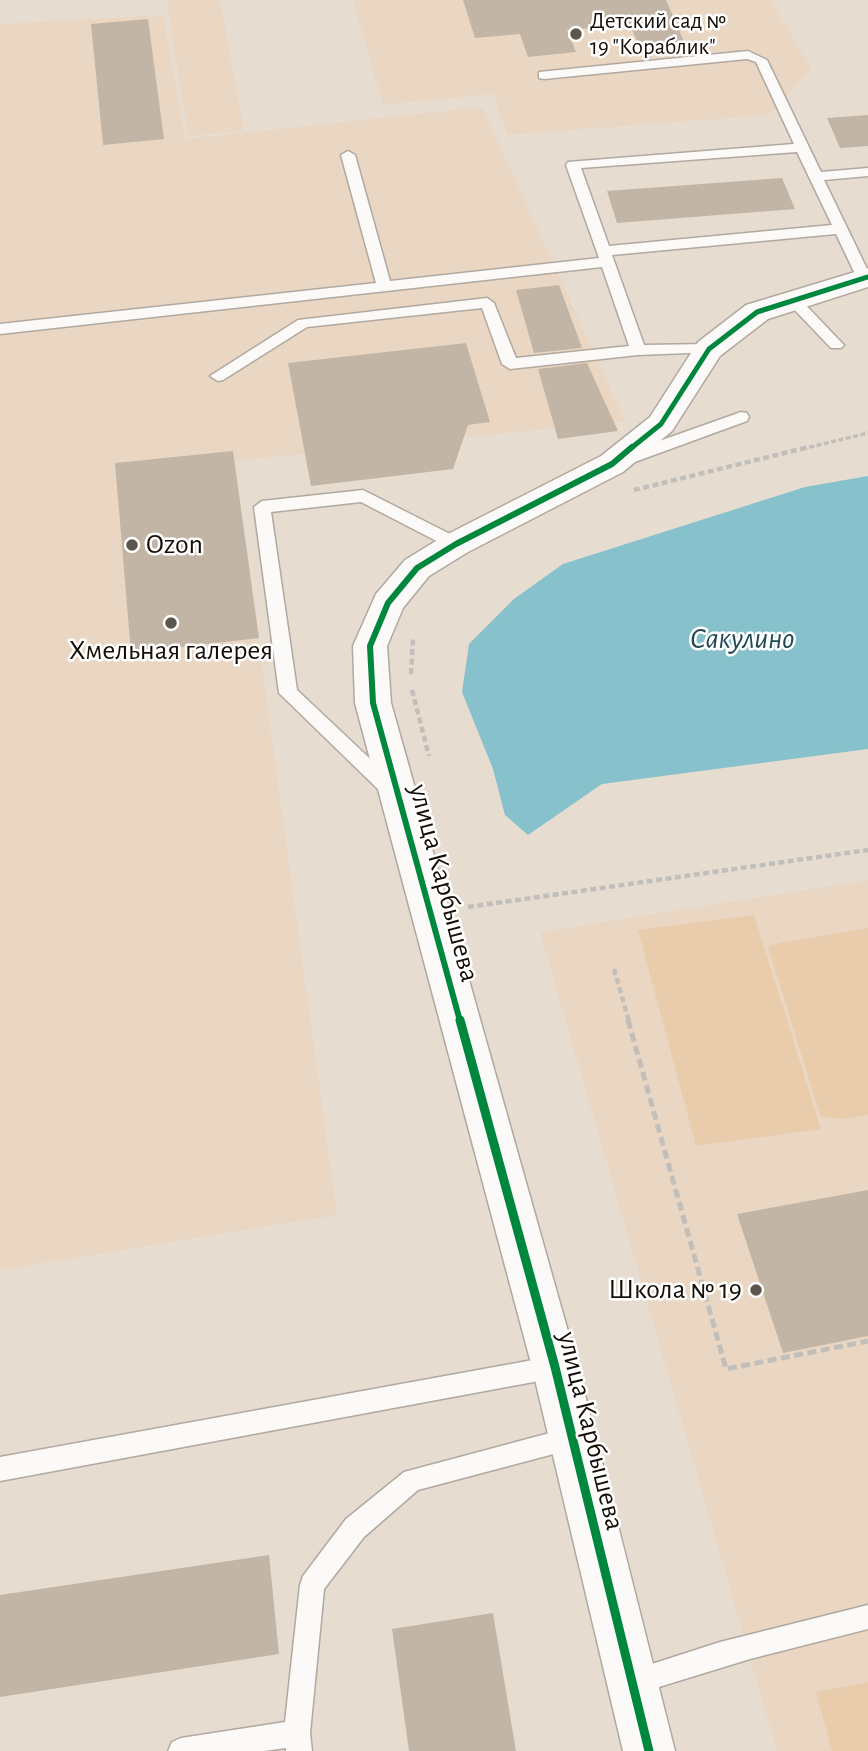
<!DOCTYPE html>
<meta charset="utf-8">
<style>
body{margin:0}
canvas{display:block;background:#e7dcd0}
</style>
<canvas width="868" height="1751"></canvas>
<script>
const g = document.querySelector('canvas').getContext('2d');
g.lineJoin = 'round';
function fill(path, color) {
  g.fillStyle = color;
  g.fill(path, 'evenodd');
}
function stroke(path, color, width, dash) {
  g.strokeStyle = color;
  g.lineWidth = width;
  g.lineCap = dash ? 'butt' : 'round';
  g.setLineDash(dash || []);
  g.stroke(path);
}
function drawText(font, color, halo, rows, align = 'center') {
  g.font = font + ' "Alegreya Sans",sans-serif';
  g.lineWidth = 5;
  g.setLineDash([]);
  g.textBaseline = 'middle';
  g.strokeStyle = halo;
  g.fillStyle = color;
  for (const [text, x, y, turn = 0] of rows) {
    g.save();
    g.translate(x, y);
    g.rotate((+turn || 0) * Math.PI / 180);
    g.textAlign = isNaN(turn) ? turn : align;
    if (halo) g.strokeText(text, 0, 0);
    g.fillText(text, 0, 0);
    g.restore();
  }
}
fill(new Path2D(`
 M167,0H220L244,131L188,136Z
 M353,0H770L811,68L770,115L507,135L493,94L383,105Z
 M163,15L185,139L482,107L625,421L234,461L337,1215L0,1270V24Z
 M868,880V1751H777L540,932Z`), '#ead7c3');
fill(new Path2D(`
 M754,915L821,1129L696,1146L638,930Z
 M868,928V1115L846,1119L821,1117L768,947L780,943Z
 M868,1682V1751H832L816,1692Z`), '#e8ccac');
fill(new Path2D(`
 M868,476V749L602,784L528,835L505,815L493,769L462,692L469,644L514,599L563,564L805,487Z`), '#86c1cc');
fill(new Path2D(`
 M463,0H666L685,44L640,48L630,25L567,30L576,52L528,57L520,34L475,38Z
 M148,19L164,139L103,145L91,24Z
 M868,115V146L840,148L827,118Z
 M782,178L795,209L617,223L607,191Z
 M559,285L582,348L534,353L516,290Z
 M466,343L490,422L468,425L453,469L311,486L288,363Z
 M587,363L618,431L558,439L538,369Z
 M233,451L259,638L131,653L115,463Z
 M868,1190V1336L783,1353L737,1214Z
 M269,1555L279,1654L0,1697V1595Z
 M493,1613L516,1751H409L392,1629Z`), '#c3b5a5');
const service = new Path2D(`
 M748,51L767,60L821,172L868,168V176L824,180L868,271V281H859L857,278L836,234L612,255L644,345L709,344L717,349L714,352L638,355L510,369L502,364L482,308L307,327L223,380L218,381L210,376L298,320L487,298L494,303L516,358L629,346L602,267L0,334V324L376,283L341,155L348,151L355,155L390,281L599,258L566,165L568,162L794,144L756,62L747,59L544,79L539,78V72ZM797,152L832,225L609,246L581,168Z
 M793,295L798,297L841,342L844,345L841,348H831L788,303L786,300Z
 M741,412L747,413L749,417L747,421L632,463L626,464L618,459L620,455Z
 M363,490L462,540L464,544L456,550L450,548L361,502L271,512L297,690L399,786L401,791L399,796L392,798L385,796L279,693L254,507L262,501Z
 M555,1356L563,1359L567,1367L563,1375L555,1378L0,1481V1457Z
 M572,1427L580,1431L584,1439L580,1447L418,1490L364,1537L324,1589L310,1733L312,1751H286V1748L264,1751H168L172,1742L181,1738L285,1722L300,1585L303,1576L346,1519L404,1472Z
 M868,1605V1629L750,1659L633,1695L624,1691L620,1682L624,1673L720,1642Z`);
const minor = new Path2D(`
 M868,268V287L768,319L720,356L672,431L623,472L468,552L429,576L403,608L387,646L391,703L578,1367L675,1751H623L532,1367L355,703L353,646L376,594L405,560L444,536L601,456L650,417L698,342L746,305Z`);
stroke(service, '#b1a89f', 3);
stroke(minor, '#b1a89f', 3);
stroke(new Path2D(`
 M802,449L868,433`), '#c2bfba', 3.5, [5, 2.5]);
stroke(new Path2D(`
 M634,490L809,447
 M411,674L413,637
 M412,690L429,756
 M468,907L868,850
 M614,969L629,1021`), '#c2bfba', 4.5, [6, 3.5]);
stroke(new Path2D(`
 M628,1020L726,1369L868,1341`), '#c2bfba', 5, [9, 4.5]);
fill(service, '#fbfaf8');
fill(minor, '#fbfaf8');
stroke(new Path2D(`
 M630,449L661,424L709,349L757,312L868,277`), '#00873e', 5);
stroke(new Path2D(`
 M460,1021L373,703L370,646L388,603L417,568L456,544L612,464L632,447`), '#00873e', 6);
stroke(new Path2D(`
 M460,1020L555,1367L649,1751`), '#00873e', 9);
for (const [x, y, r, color] of [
 [576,34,7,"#5e564d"],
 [132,545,7,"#5e564d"],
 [171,623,7,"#5e564d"],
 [756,1290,7,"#5e564d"]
]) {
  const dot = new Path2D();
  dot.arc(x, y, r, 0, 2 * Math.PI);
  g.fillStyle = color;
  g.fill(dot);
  stroke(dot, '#fff', 2.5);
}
drawText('23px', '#150e07', '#fff', [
 ["Детский сад №",590,21],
 ["19 \"Кораблик\"",590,47]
], 'left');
drawText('28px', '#150e07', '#fff', [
 ["Ozon",146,545],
 ["Хмельная галерея",171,651,"center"],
 ["Школа № 19",742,1290,"right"]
], 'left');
drawText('28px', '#150e07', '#fff', [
 ["улица Карбышева",444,883,75],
 ["улица Карбышева",591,1431,76]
]);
drawText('italic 30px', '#214953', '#fff', [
 ["Сакулино",742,639]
]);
</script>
